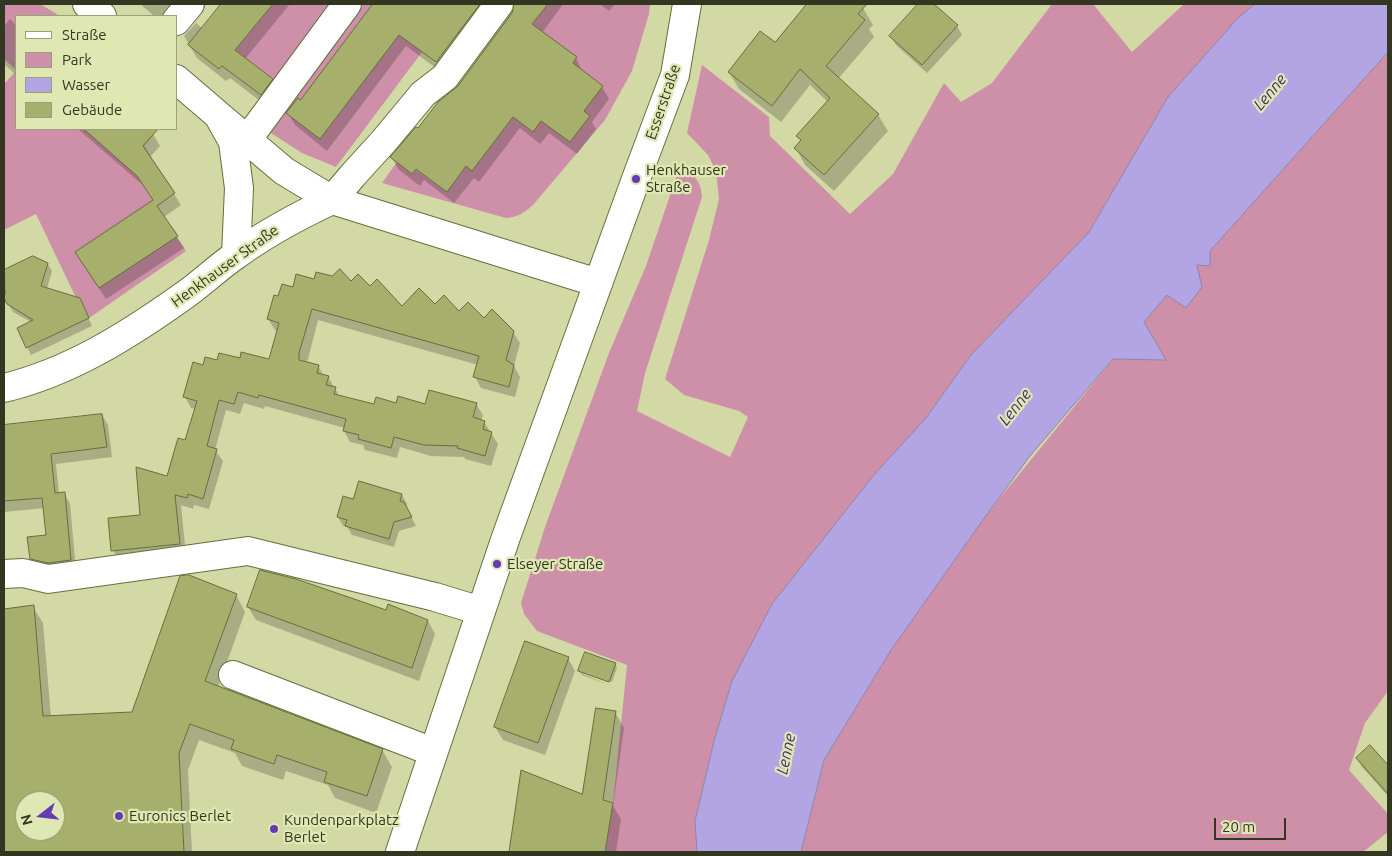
<!DOCTYPE html>
<meta charset="utf-8">
<style>
body{margin:0}
#map{position:relative;width:1392px;height:856px;overflow:hidden;background:#d2d9a5;font-family:Ubuntu,sans-serif}
canvas{display:block}
.frame{position:absolute;inset:0;border:5px solid #333621;pointer-events:none}
.legend{position:absolute;left:15px;top:15px;width:162px;height:115px;box-sizing:border-box;background:#dfe7b2;border:1px solid #9aa078;margin:0;padding:6px 9px;list-style:none;font-size:15px;color:#333621}
.legend li{display:flex;align-items:center;gap:10px;height:25px}
.legend b{width:25px;border:1px solid #9aa078}
.north{position:absolute;left:15px;top:791px;width:50px;height:50px;box-sizing:border-box;background:#dfe7b2;border:1px solid #9aa078;border-radius:50%;rotate:254deg;font-size:14px;font-weight:700;line-height:20px;text-align:center;color:#333621}
.north::after{content:'';display:block;margin:auto;width:18px;height:22px;background:#643bb3;clip-path:polygon(50% 0,100% 100%,50% 72%,0 100%)}
.scale{position:absolute;left:1214px;top:818px;width:72px;height:22px;box-sizing:border-box;border:2px solid #333621;border-top:0;padding-left:6px;font-size:15px;line-height:18px;white-space:nowrap;color:#333621;-webkit-text-stroke:4px #dfe7b2;paint-order:stroke}
</style>
<div id="map">
<canvas width="1392" height="856"></canvas>
<div class="frame"></div>
<ul class="legend">
<li><b style="height:6px;background:#fff"></b>Straße</li>
<li><b style="height:14px;background:#ce90a8"></b>Park</li>
<li><b style="height:14px;background:#b3a4e3"></b>Wasser</li>
<li><b style="height:14px;background:#a7af6c"></b>Gebäude</li>
</ul>
<div class="north">N</div>
<div class="scale">20 m</div>
</div>
<script>
const g = document.querySelector('canvas').getContext('2d');
g.lineJoin = 'round';
function fill(path, color) {
  g.fillStyle = color;
  g.fill(path, 'evenodd');
}
function stroke(path, color, width, dash) {
  g.strokeStyle = color;
  g.lineWidth = width;
  g.lineCap = dash ? 'butt' : 'round';
  g.setLineDash(dash || []);
  g.stroke(path);
}
function drawText(font, color, halo, rows, align = 'center') {
  g.font = font + ' Ubuntu,sans-serif';
  g.lineWidth = 4.5;
  g.setLineDash([]);
  g.textBaseline = 'middle';
  g.strokeStyle = halo;
  g.fillStyle = color;
  for (const [text, x, y, turn = 0] of rows) {
    g.save();
    g.translate(x, y);
    g.rotate((+turn || 0) * Math.PI / 180);
    g.textAlign = isNaN(turn) ? turn : align;
    if (halo) g.strokeText(text, 0, 0);
    g.fillText(text, 0, 0);
    g.restore();
  }
}
fill(new Path2D(`
 M4,4H40L60,16H16V70L4,59Z
 M273,4H337L281,85L248,60L229,57Z
 M354,4H461L464,5L426,55L422,52L336,167L302,153L263,128Z
 M538,4H650L649,14L632,71L605,120L533,205C524,213 518,217 506,218L382,183L397,162L412,174L416,170L447,192L466,166L471,170L486,87L544,9Z
 M1052,4H1093L1132,52L1184,4H1255L1237,19L1168,97L1089,232L971,355L926,418L873,476L772,604L732,681L714,741L695,821L697,852H605L613,803L627,665L537,631L524,614L521,603L545,527L609,353L646,266L680,166C693,175 701,179 702,197L645,373L637,411L730,457L748,417L739,411L684,395L665,379L709,240L719,199L716,171L708,155L687,133L702,65L769,117L770,136L850,214L893,174L944,83L961,102L992,83Z
 M1388,52V691L1365,723L1349,770L1388,814V832L1363,852H801L824,760L891,650L990,510L1113,359L1166,360L1144,322L1167,294L1186,307L1197,265L1210,266V251Z
 M16,71V129H158L144,146L175,193L157,206L186,251L89,318L80,299L77,300L36,214L4,230V84Z`), '#ce90a8');
const water = new Path2D(`
 M1255,4H1388V52L1210,251V266L1197,265L1202,287L1186,308L1167,295L1144,322L1166,360L1113,359L1030,456L990,510L891,650L824,760L801,852H697L695,821L714,741L732,681L772,604L873,476L926,418L971,355L1089,232L1168,97L1237,19Z`);
fill(water, '#b3a4e3');
stroke(water, '#8d83a9', 1);
fill(new Path2D(`
 M140,4H173L176,16H154Z
 M223,4H290L245,59L272,80L279,93L268,107L230,78L226,81L197,58L184,36L196,23L203,29Z
 M374,4H497L444,74L406,46L327,151L295,125L288,113L301,102Z
 M516,4H563L542,33L576,58L582,71L602,87L609,99L592,122L596,129L577,154L549,133L540,144L520,128L479,182L474,178L454,203L424,180L420,186L399,170L392,158L458,87L513,14Z
 M600,4H615L609,11Z
 M805,4H858L863,8L873,25L869,29L874,37L838,79L878,115L888,131L834,191L805,165L796,148L801,142L798,136L828,102L810,85L781,122L739,89L729,72L775,44L806,7Z
 M920,4H932L957,26L962,35L927,73L896,45L891,36Z
 M10,19L16,25V75L4,64V26Z
 M78,129H147L153,134L160,146L150,157L181,205L164,217L184,248L106,299L76,253L154,200L145,187Z
 M33,258L48,264L52,271L47,289L84,308L92,326L31,355L27,347L31,322L13,312L8,304L4,287L6,286L4,282V271Z
 M315,280L351,282L370,288L402,307L435,305L484,320L513,332L520,343L514,366L520,377L515,397L481,388L475,377L478,365L318,320L307,363L318,366L324,376L328,377L340,397L375,406L476,404L483,415L481,421L484,422L498,444L491,466L465,459L464,457L431,456L400,447L397,458L365,450L363,445L350,442L344,431L345,428L265,406L264,409L244,403L240,414L226,410L215,450L223,461L209,509L194,505L193,509L181,505L186,555L119,561L113,550L142,516L168,478L186,442L196,409L191,408L185,397L203,366L218,362L241,360L270,361L278,331L275,330L268,319L279,298L293,288Z
 M102,415L108,425L112,457L56,464L59,494L64,493L70,504L76,570L37,569L31,558L48,536L45,508L4,512V426Z
 M402,495L407,504L406,507L416,526L399,531L394,547L352,535L347,527L343,526L338,517L354,501Z
 M236,595L245,612L218,687L382,750L392,767L376,813L335,798L328,785L286,771L283,780L242,766L235,753L199,740L188,770L192,852H4V610L33,607L43,623L51,717L133,713ZM25,801H55V831H25Z
 M248,607L386,612L428,621L435,634L419,681L256,620Z
 M568,658L575,671L545,755L503,740L495,727Z
 M615,664L617,668L612,682L581,671V673L611,686L582,675L579,671Z
 M615,712L624,728L613,806L621,819L616,852H510L522,772L583,796Z
 M1370,747L1388,767V796L1362,767L1357,758Z`), '#0003');
const building = new Path2D(`
 M221,4H273L235,50L273,79L261,95L222,66L219,69L188,45Z
 M373,4H480L436,62L399,35L320,139L286,113L298,98L300,100Z
 M514,4H548L532,24L577,57L573,63L603,86L584,111L590,116L570,142L541,121L533,132L513,117L472,171L466,166L447,192L416,169L412,174L390,157L416,127L418,128L438,102L458,86L512,13Z
 M807,4H867L858,14L865,20L826,66L879,114L824,175L794,148L801,140L796,136L830,98L800,69L772,106L728,72L760,31L775,42Z
 M918,4H934L958,25L922,65L889,36Z
 M84,129H158L143,146L175,193L157,206L178,236L99,288L75,252L153,200L137,176Z
 M33,256L48,263L41,286L80,298L89,318L26,348L17,328L33,320L7,304L4,298L5,293L4,270Z
 M340,269L351,281L358,274L370,286L377,279L402,306L419,288L435,304L444,295L459,311L468,302L484,318L492,309L514,331L506,360L514,365L509,387L473,377L479,356L312,309L299,353V360L319,365L317,373L329,376L326,385L336,387L334,394L374,404L376,397L396,403L398,396L425,404L429,390L477,403L473,417L485,421L483,429L492,432L485,456L457,448L458,446L424,445L394,437L391,448L358,439L359,435L343,431L346,419L259,395L258,398L238,392L234,404L219,400L207,446L217,449L203,499L188,494L187,498L175,495L180,544L111,551L108,518L140,515L136,467L167,476L178,438L185,440L197,401L183,397L193,362L203,365L205,357L217,360L219,353L240,358L241,352L269,359L279,323L267,319L274,295L278,296L282,284L293,287L296,274L314,279L316,272L332,276Z
 M102,414L107,447L51,454L55,493L65,492L71,560L48,563L30,559L27,537L46,535L42,498L4,501V425Z
 M359,481L402,494L400,501L404,502L412,517L394,522L389,539L345,526L347,520L337,517L343,496L353,499Z
 M260,570L296,579L386,610L388,604L428,620L412,668L247,607Z
 M189,575L237,594L205,681L383,749L367,796L324,782L327,772L277,755L274,764L231,749L234,740L190,724L179,753L184,852H4V609L34,605L43,716L132,712L180,576ZM25,801H55V831H25Z
 M525,641L569,657L538,743L494,727Z
 M585,652L616,663L609,682L578,671Z
 M596,708L616,711L603,800L613,803L605,852H509L521,770L582,794Z
 M1370,745L1388,765V794L1356,758Z`);
fill(building, '#a7af6c');
stroke(building, '#676d3c', 1);
const minor = new Path2D(`
 M87,4L102,16
 M176,21L190,4
 M176,79L218,115L233,142L239,188L236,255
 M218,115L284,171L332,200L353,175L384,141L423,94L445,77L499,4
 M247,140L347,4
 M4,388C70,372 127,336 182,297C201,284 217,268 236,255C266,233 298,216 332,200L598,283
 M4,574L23,573L48,579L248,551L435,597L481,611
 M233,675L433,752`);
const major = new Path2D(`
 M400,852L506,537L636,179L675,75L687,4`);
stroke(minor, '#686e3e', 30);
stroke(major, '#686e3e', 30);
stroke(minor, '#fff', 28);
stroke(major, '#fff', 28);
for (const [x, y, r, color] of [
 [636,179,5,"#643bb3"],
 [497,564,5,"#643bb3"],
 [119,816,5,"#643bb3"],
 [274,829,5,"#643bb3"]
]) {
  const dot = new Path2D();
  dot.arc(x, y, r, 0, 2 * Math.PI);
  g.fillStyle = color;
  g.fill(dot);
  stroke(dot, '#dfe7b2', 2);
}
drawText('15px', '#333621', '#dfe7b2', [
 ["Esserstraße",663,102,-71],
 ["Henkhauser Straße",225,266,-36]
]);
drawText('15px', '#333621', '#dfe7b2', [
 ["Henkhauser",646,170],
 ["Straße",646,187],
 ["Elseyer Straße",507,564],
 ["Euronics Berlet",129,816],
 ["Kundenparkplatz",284,820],
 ["Berlet",284,837]
], 'left');
drawText('italic 16px', '#432b74', '#dfe7b2', [
 ["Lenne",1270,92,-50],
 ["Lenne",1015,407,-52],
 ["Lenne",786,754,-78]
]);
</script>
